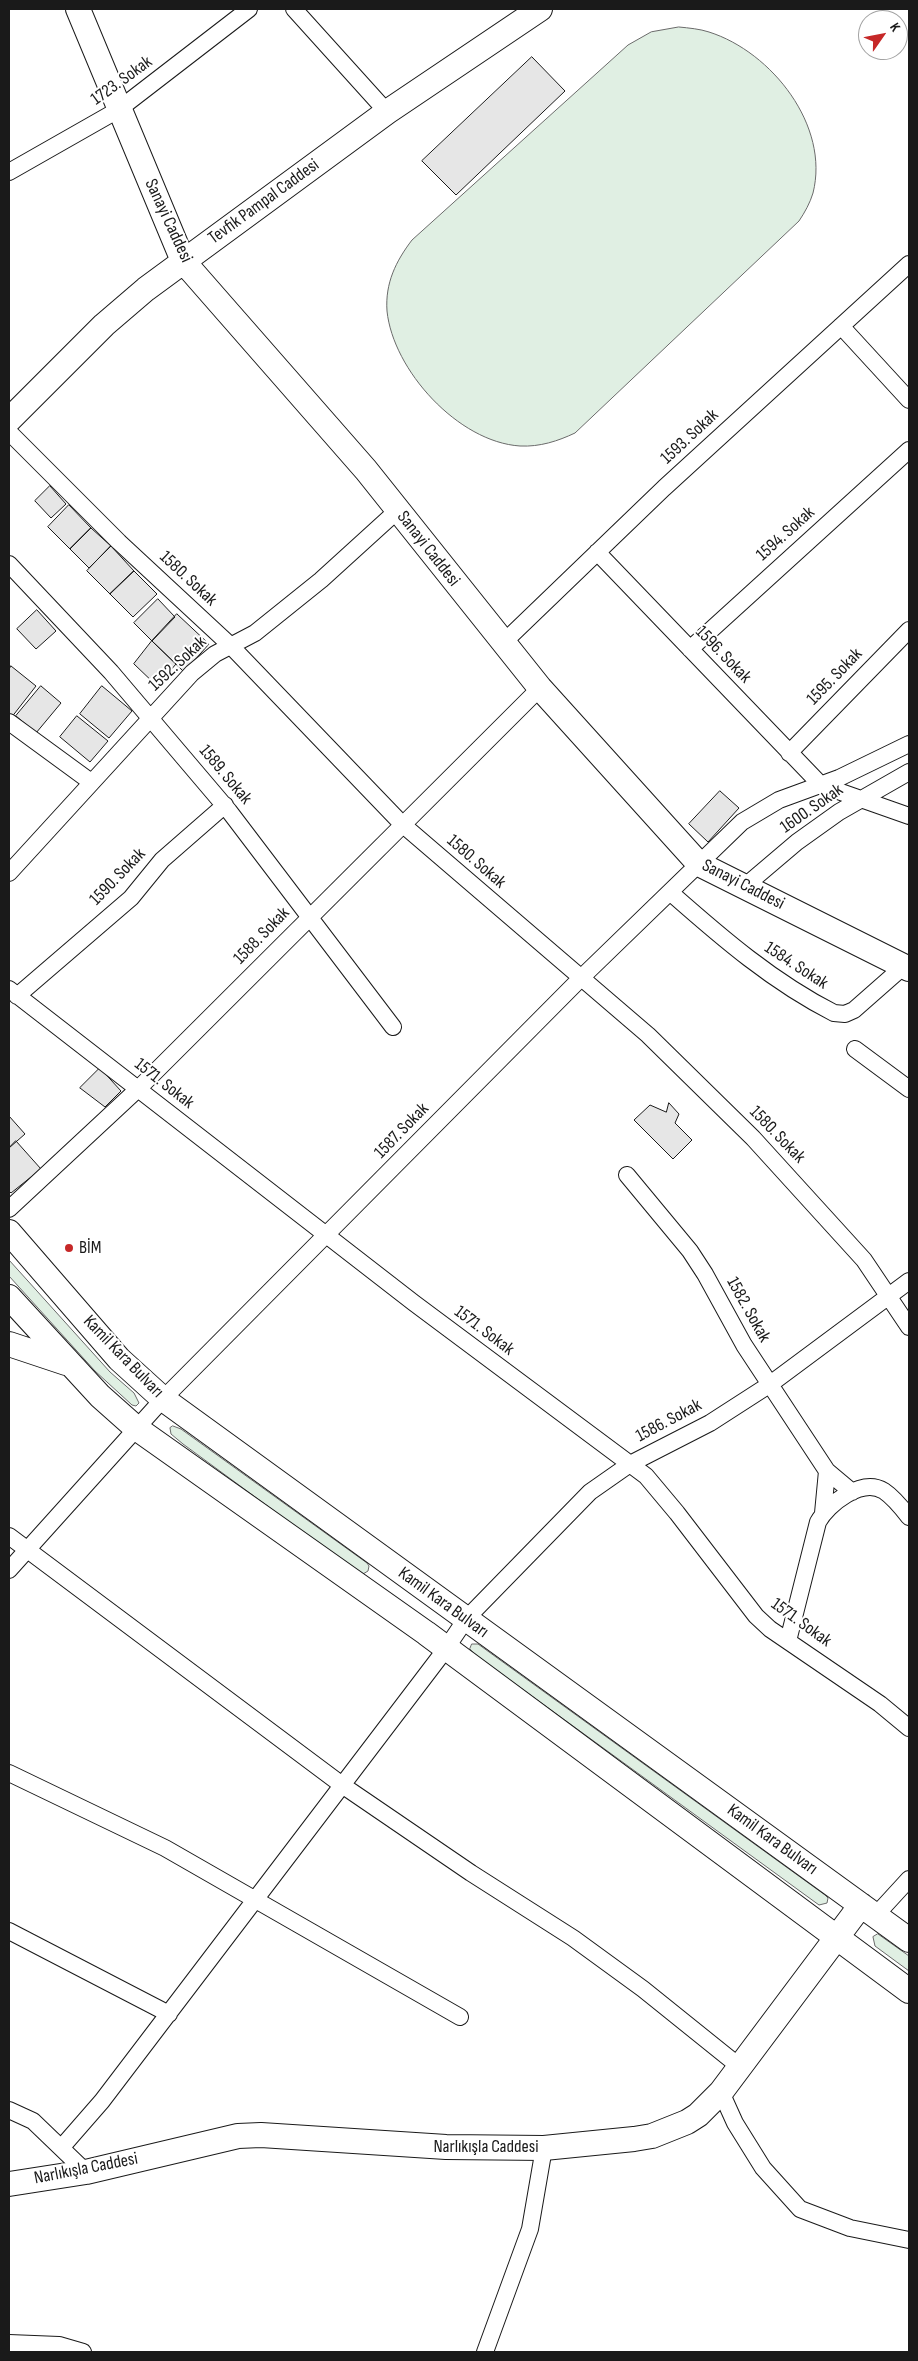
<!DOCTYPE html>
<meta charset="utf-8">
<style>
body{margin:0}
#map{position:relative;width:918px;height:2361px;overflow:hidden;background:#fff;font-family:"Sofia Sans Condensed",sans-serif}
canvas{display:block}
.frame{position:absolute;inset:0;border:10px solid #1a1a1a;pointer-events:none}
.north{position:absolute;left:858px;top:10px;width:50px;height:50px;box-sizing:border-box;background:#fff;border:1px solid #a3a3a3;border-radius:50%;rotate:57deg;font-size:14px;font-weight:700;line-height:20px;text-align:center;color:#1a1a1a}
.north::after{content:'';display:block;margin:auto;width:18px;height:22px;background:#c62828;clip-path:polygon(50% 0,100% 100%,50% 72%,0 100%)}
</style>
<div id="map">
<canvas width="918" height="2361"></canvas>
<div class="frame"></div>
<div class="north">K</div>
</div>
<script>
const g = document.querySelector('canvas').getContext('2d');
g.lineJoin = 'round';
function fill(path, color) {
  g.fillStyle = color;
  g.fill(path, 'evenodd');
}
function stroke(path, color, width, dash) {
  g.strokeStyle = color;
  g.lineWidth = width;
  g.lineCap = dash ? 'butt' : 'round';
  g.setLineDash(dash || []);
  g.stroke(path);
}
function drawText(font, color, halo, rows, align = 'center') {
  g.font = font + ' "Sofia Sans Condensed",sans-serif';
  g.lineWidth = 4;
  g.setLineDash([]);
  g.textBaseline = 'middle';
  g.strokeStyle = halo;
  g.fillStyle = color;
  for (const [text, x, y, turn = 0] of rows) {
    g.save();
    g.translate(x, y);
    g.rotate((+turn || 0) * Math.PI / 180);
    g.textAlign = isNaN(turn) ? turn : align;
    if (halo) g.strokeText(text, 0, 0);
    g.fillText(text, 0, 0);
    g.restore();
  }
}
const green = new Path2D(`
 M679,27C689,28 700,29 709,32C772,52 830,126 813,193C810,203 805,212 799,221L575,433C558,441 540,447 520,446C458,442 393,370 387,311C385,283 396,261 412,240L628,45L651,32Z
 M9,1260L110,1372L134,1393L139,1403L136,1406L132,1405L95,1371L9,1276Z
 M173,1426L181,1429L367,1563L369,1566L368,1571L363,1574L356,1571L183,1444L171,1434L170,1428Z
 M472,1644H478L825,1895L828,1898L827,1903L819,1905L474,1654L470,1649Z
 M878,1934L909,1956V1971L875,1946L873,1937Z`);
fill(green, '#e0efe3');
stroke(green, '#6a6a6a', 1);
const building = new Path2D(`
 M532,57L565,91L456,195L422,161Z
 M50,486L66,504L51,518L35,501Z
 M69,505L91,528L70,549L48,527Z
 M91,528L111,546L89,568L70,549Z
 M111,546L134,571L110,594L87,571Z
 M134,571L157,594L133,617L110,594Z
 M158,599L175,617L152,641L134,623Z
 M37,610L56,631L36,649L17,629Z
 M177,614L209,644L184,672L152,641Z
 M152,641L176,664L157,686L134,664Z
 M11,666L36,686L11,718L9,717V670Z
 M41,686L61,703L36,733L16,716Z
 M102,686L132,711L109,738L80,714Z
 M77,716L108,741L90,762L60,737Z
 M720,791L739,808L708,842L689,824Z
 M100,1068L121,1091L105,1107L80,1088Z
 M669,1103L679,1114L675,1123L692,1140L673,1159L634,1120L650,1105L666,1112Z
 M9,1116L25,1134L9,1148Z
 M16,1141L41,1169L11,1193L9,1191V1148Z`);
fill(building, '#e6e6e6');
stroke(building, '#1a1a1a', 1);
const street = new Path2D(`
 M294,9L387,112
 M9,172L118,110L249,9
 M841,326L909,400
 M9,432L119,542L230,645L402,824L648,1035L753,1138L864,1260L909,1327
 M597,552L821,785L909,816
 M9,564L111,672L229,811L393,1027
 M503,643L664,488L909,264
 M690,649L909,450
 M9,722L91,782
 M789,753L909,630
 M9,873L192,673L215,654L255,633L321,580L398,510
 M744,887L797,842L839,812L909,772
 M671,893C722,938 773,982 834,1013L845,1014L854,1010L904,966
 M9,989L414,1303L646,1476L677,1513L756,1616L770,1629L880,1704L909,1728
 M17,996L131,898L162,860L225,805
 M855,1049L909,1089
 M627,1175L690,1251L705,1274L744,1345L827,1471
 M9,1209L138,1089L540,688
 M823,1513L827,1471L852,1492
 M9,1536L342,1785L471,1873L573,1938L643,1989L740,2067
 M9,1570L163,1399L581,978L742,822L779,800L839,778L909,744
 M788,1641L818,1522C828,1504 862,1477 884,1491C893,1497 902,1508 909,1517
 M9,1773L165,1848L460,2017
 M876,1915L909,1879
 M9,1931L169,2014
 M721,2092L735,2123L763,2168L800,2209L850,2228L909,2240
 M9,2110L33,2121L86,2172
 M61,2148L102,2101L445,1650L466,1619L590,1492L630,1464L710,1423L769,1385L909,1281
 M9,2343L59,2345L83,2352
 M485,2352L530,2229L544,2148`);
const secondary = new Path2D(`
 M78,9L183,261L366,470L540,688L699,864L909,969
 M9,420L104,325L146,289L387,112L540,9
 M9,1232L119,1359L163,1399L909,1940
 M9,1297L100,1396L136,1428L426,1633L909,1991
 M9,1344L66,1363
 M9,2184L86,2172L238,2136L261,2135L446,2147L544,2148L634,2139L652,2136L687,2122L698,2115L721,2092L861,1905`);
stroke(street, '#1a1a1a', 18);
stroke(secondary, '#1a1a1a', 26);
stroke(street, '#fff', 16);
stroke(secondary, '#fff', 24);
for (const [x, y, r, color] of [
 [69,1248,5,"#c62828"]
]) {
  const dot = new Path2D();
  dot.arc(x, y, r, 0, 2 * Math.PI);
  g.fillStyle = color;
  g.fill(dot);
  stroke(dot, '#fff', 2);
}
drawText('18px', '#1a1a1a', '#fff', [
 ["1723. Sokak",122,81,-36],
 ["Tevfik Pampal Caddesi",264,202,-36],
 ["Sanayi Caddesi",168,221,65],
 ["1593. Sokak",690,437,-43],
 ["1594. Sokak",786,534,-42],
 ["Sanayi Caddesi",428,549,52],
 ["1580. Sokak",188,579,43],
 ["1596. Sokak",723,655,46],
 ["1592. Sokak",178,664,-43],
 ["1595. Sokak",835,677,-46],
 ["1589. Sokak",225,775,50],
 ["1600. Sokak",812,809,-35],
 ["1580. Sokak",476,862,41],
 ["1590. Sokak",118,877,-46],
 ["Sanayi Caddesi",743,885,27],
 ["1588. Sokak",262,936,-46],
 ["1584. Sokak",796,966,33],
 ["1571. Sokak",164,1084,38],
 ["1587. Sokak",402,1131,-46],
 ["1580. Sokak",777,1135,46],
 ["1582. Sokak",748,1310,61],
 ["1571. Sokak",484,1331,37],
 ["Kamil Kara Bulvarı",123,1357,46],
 ["1586. Sokak",669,1421,-28],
 ["Kamil Kara Bulvarı",443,1603,36],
 ["1571. Sokak",801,1623,36],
 ["Kamil Kara Bulvarı",772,1840,36],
 ["Narlıkışla Caddesi",486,2147],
 ["Narlıkışla Caddesi",86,2169,-11]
]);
drawText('18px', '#1a1a1a', '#fff', [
 ["BİM",79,1248]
], 'left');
</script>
